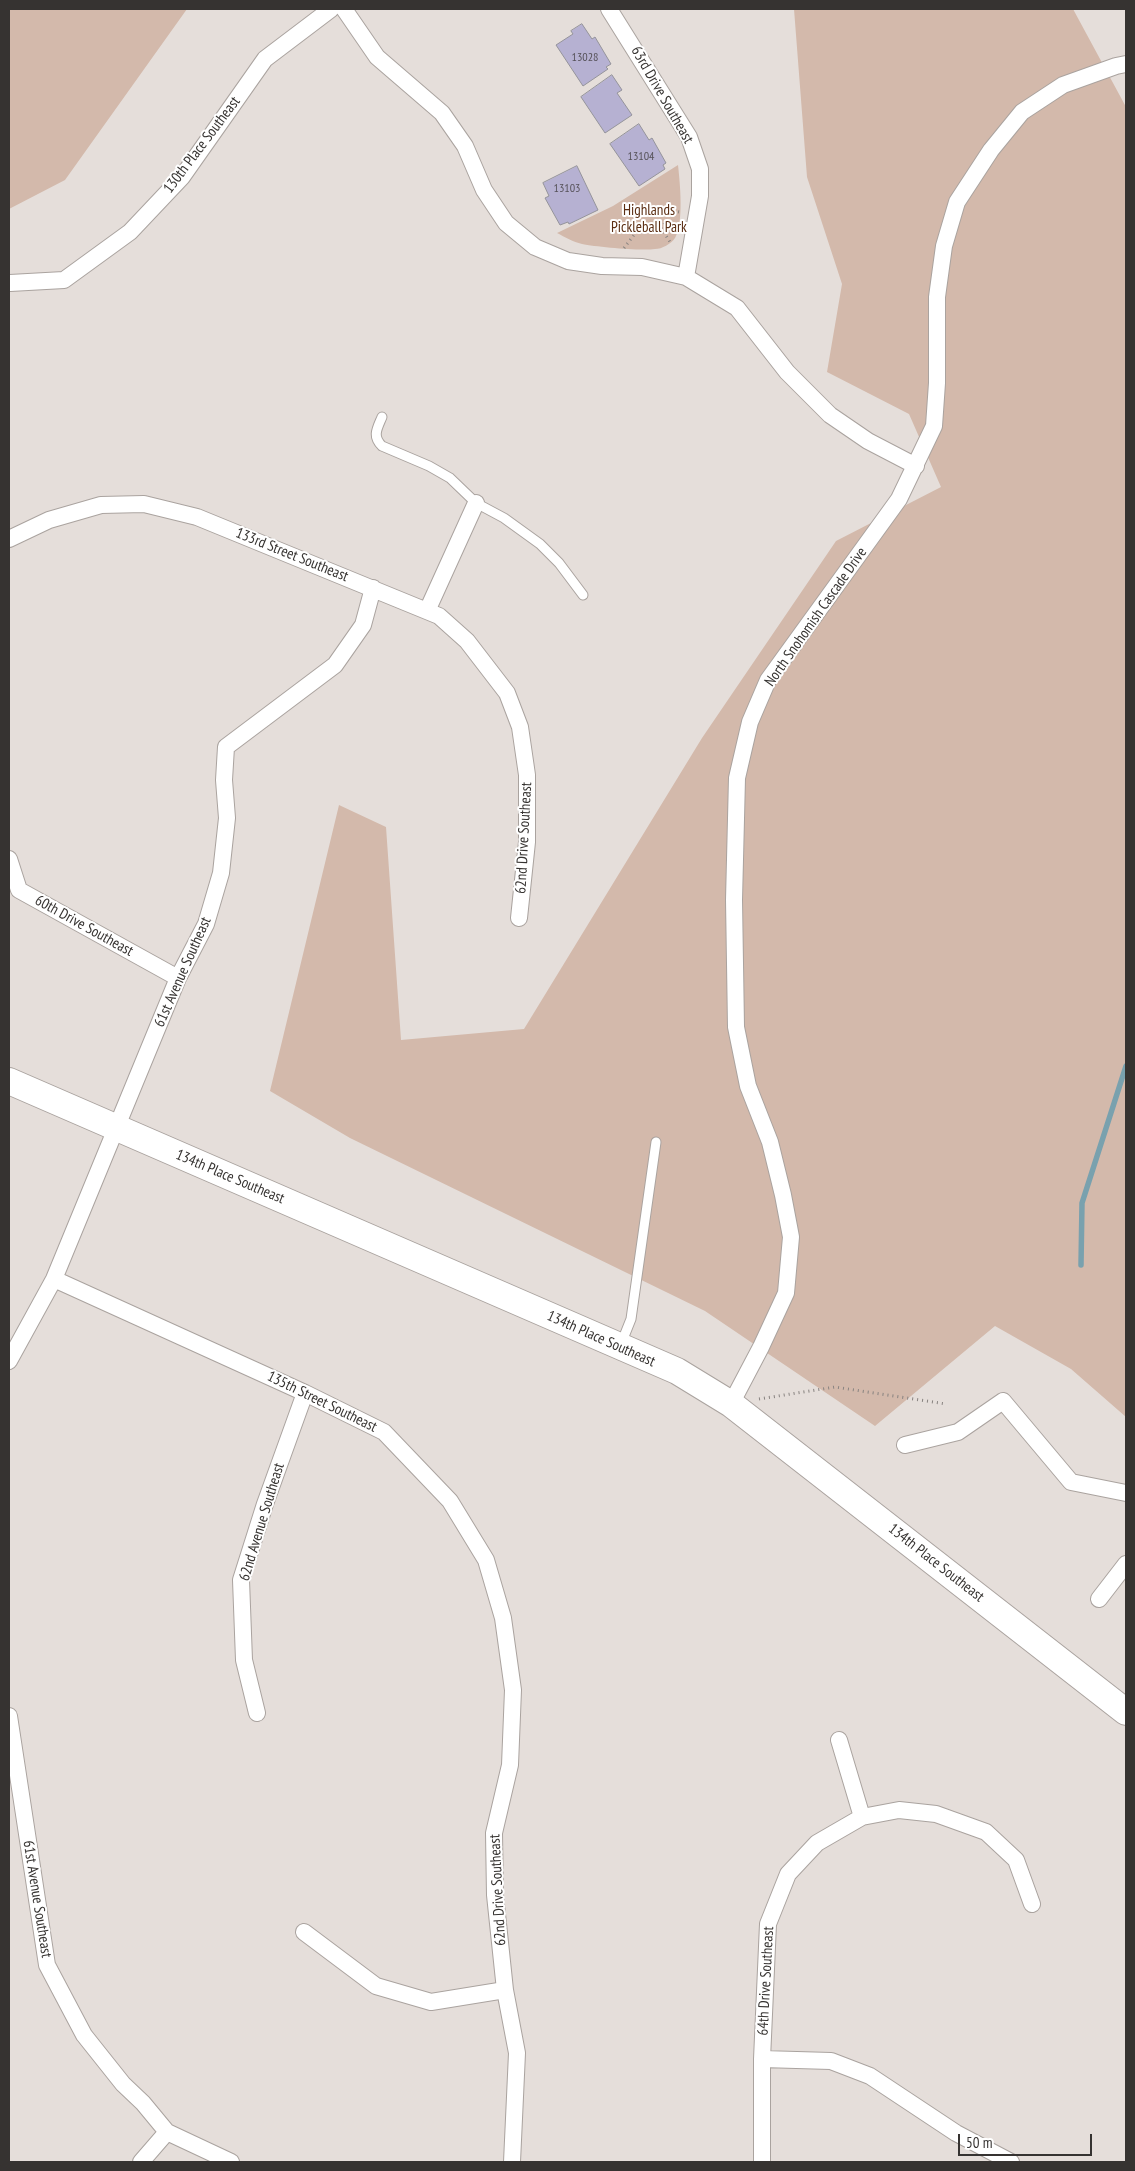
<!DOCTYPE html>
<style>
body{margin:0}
#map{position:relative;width:1135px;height:2171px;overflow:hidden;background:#e5deda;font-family:"PT Sans Narrow",sans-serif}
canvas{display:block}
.frame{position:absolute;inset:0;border:10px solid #363331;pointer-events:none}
.scale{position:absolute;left:958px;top:2134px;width:134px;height:22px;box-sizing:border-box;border:2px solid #363331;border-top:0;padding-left:6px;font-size:15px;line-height:18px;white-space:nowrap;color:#363331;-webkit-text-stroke:4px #fff;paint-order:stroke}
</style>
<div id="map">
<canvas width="1135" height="2171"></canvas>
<div class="frame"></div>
<div class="scale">50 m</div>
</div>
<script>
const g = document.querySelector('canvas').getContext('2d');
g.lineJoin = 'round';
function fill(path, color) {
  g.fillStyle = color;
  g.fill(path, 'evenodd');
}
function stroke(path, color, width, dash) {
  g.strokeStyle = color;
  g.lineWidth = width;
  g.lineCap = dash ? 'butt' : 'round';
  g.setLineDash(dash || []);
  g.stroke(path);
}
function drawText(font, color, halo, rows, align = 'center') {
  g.font = font + ' "PT Sans Narrow",sans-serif';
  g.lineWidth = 4;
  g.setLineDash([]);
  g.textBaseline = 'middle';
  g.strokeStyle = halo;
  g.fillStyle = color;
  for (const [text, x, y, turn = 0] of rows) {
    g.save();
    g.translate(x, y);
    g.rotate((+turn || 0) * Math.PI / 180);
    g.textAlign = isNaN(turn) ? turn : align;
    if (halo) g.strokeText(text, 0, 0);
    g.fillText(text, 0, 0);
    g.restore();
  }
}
fill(new Path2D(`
 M9,9H187L65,180L9,209Z
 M794,9H1073L1126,107V1417L1071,1369L995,1326L875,1426L705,1311L350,1138L270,1091L339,805L386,827L401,1040L524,1029L702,738L836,541L941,487L909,414L827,372L842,284L807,177Z
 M678,165C680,183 684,223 675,238C671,244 662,249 655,249C640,251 597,247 582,244C573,242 565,237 557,233L613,206Z`), '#d3b9ab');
stroke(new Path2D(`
 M1081,1265L1082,1203L1126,1066`), '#79a1ae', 5.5);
const building = new Path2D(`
 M582,24L592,39L595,37L611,64L606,67L608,69L583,86L556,45L573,34L571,31Z
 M612,75L622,90L617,93L632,115L605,133L581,97Z
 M639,124L649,140L652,138L666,163L663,165L665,169L639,186L610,144Z
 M577,166L598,210L569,224L568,222L560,225L545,198L549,196L543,183Z`);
fill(building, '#b6b1d2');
stroke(building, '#94939a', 1);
const lane = new Path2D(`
 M382,417C377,429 372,436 382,446L429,466L450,478L476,503L504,518L540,544L559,563L583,595
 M621,1344L631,1319L656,1142`);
const street = new Path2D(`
 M344,9L377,57L442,113L465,146L484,190L506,223L535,247L568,261L602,266L642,267L686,277L737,308L787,372L830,415L868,441L916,466
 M609,9L689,137L700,169V196L686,277
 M10,283L64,280L130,232L182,177L265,59L331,9
 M9,539L49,520L101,505L144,504L197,517L439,616L467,641L507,693L520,727L527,775V842L519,918
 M427,611L476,503
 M9,859L19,890L178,978
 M54,1279L305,1393L384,1432L450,1501L486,1560L503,1618L513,1690L510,1765L494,1833L495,1895L505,1990L517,2053L512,2162
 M9,1361L54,1279L178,978L206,924L221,873L227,818L224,780L226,747L335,665L363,625L373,588
 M731,1404L761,1347L786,1293L791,1237L783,1195L770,1142L748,1086L736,1027L734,900L737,778L750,722L768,680L899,499L934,426L937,383V297L944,246L957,202L991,150L1022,112L1063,85L1116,66L1126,64
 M905,1445L958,1432L1003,1401L1071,1482L1126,1493
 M1099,1599L1126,1564
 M257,1713L244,1660L241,1580L265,1504L305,1393
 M9,1716L47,1965L84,2035L123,2084L143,2103L167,2132
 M839,1740L862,1817
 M304,1932L376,1986L431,2002L505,1990
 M762,2059L831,2061L870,2076L956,2133L1011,2162
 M141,2162L167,2132L231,2162
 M762,2162V2059L768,1924L788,1874L817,1843L862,1817L899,1810L936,1814L986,1832L1016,1860L1032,1904`);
const primary = new Path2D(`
 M9,1081L677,1371L731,1404L1126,1712`);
stroke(lane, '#aaa39f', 11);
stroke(street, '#aaa39f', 18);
stroke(primary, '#aaa39f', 28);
stroke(new Path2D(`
 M668,202L674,211L679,212
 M633,226L641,232L661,228L674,211
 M661,228L670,242
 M624,248L637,231
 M759,1399L835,1387L946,1404`), '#888380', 3, [1, 4]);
stroke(lane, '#fff', 9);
stroke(street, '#fff', 16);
stroke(primary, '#fff', 26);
drawText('12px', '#565259', null, [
 ["13028",585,58],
 ["13104",641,157],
 ["13103",567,189]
]);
drawText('15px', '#363331', '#fff', [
 ["63rd Drive Southeast",662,95,60],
 ["130th Place Southeast",202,145,-53],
 ["133rd Street Southeast",292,555,22],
 ["North Snohomish Cascade Drive",816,617,-55],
 ["62nd Drive Southeast",524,838,-87],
 ["60th Drive Southeast",84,926,29],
 ["61st Avenue Southeast",183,972,-66],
 ["134th Place Southeast",230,1177,23],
 ["134th Place Southeast",601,1339,24],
 ["135th Street Southeast",322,1402,26],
 ["62nd Avenue Southeast",262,1522,-73],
 ["134th Place Southeast",936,1563,38],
 ["62nd Drive Southeast",498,1890,-93],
 ["61st Avenue Southeast",37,1899,81],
 ["64th Drive Southeast",766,1981,-87]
]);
drawText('15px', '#5b2e13', '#fff', [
 ["Highlands",649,211],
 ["Pickleball Park",649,228]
]);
</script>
